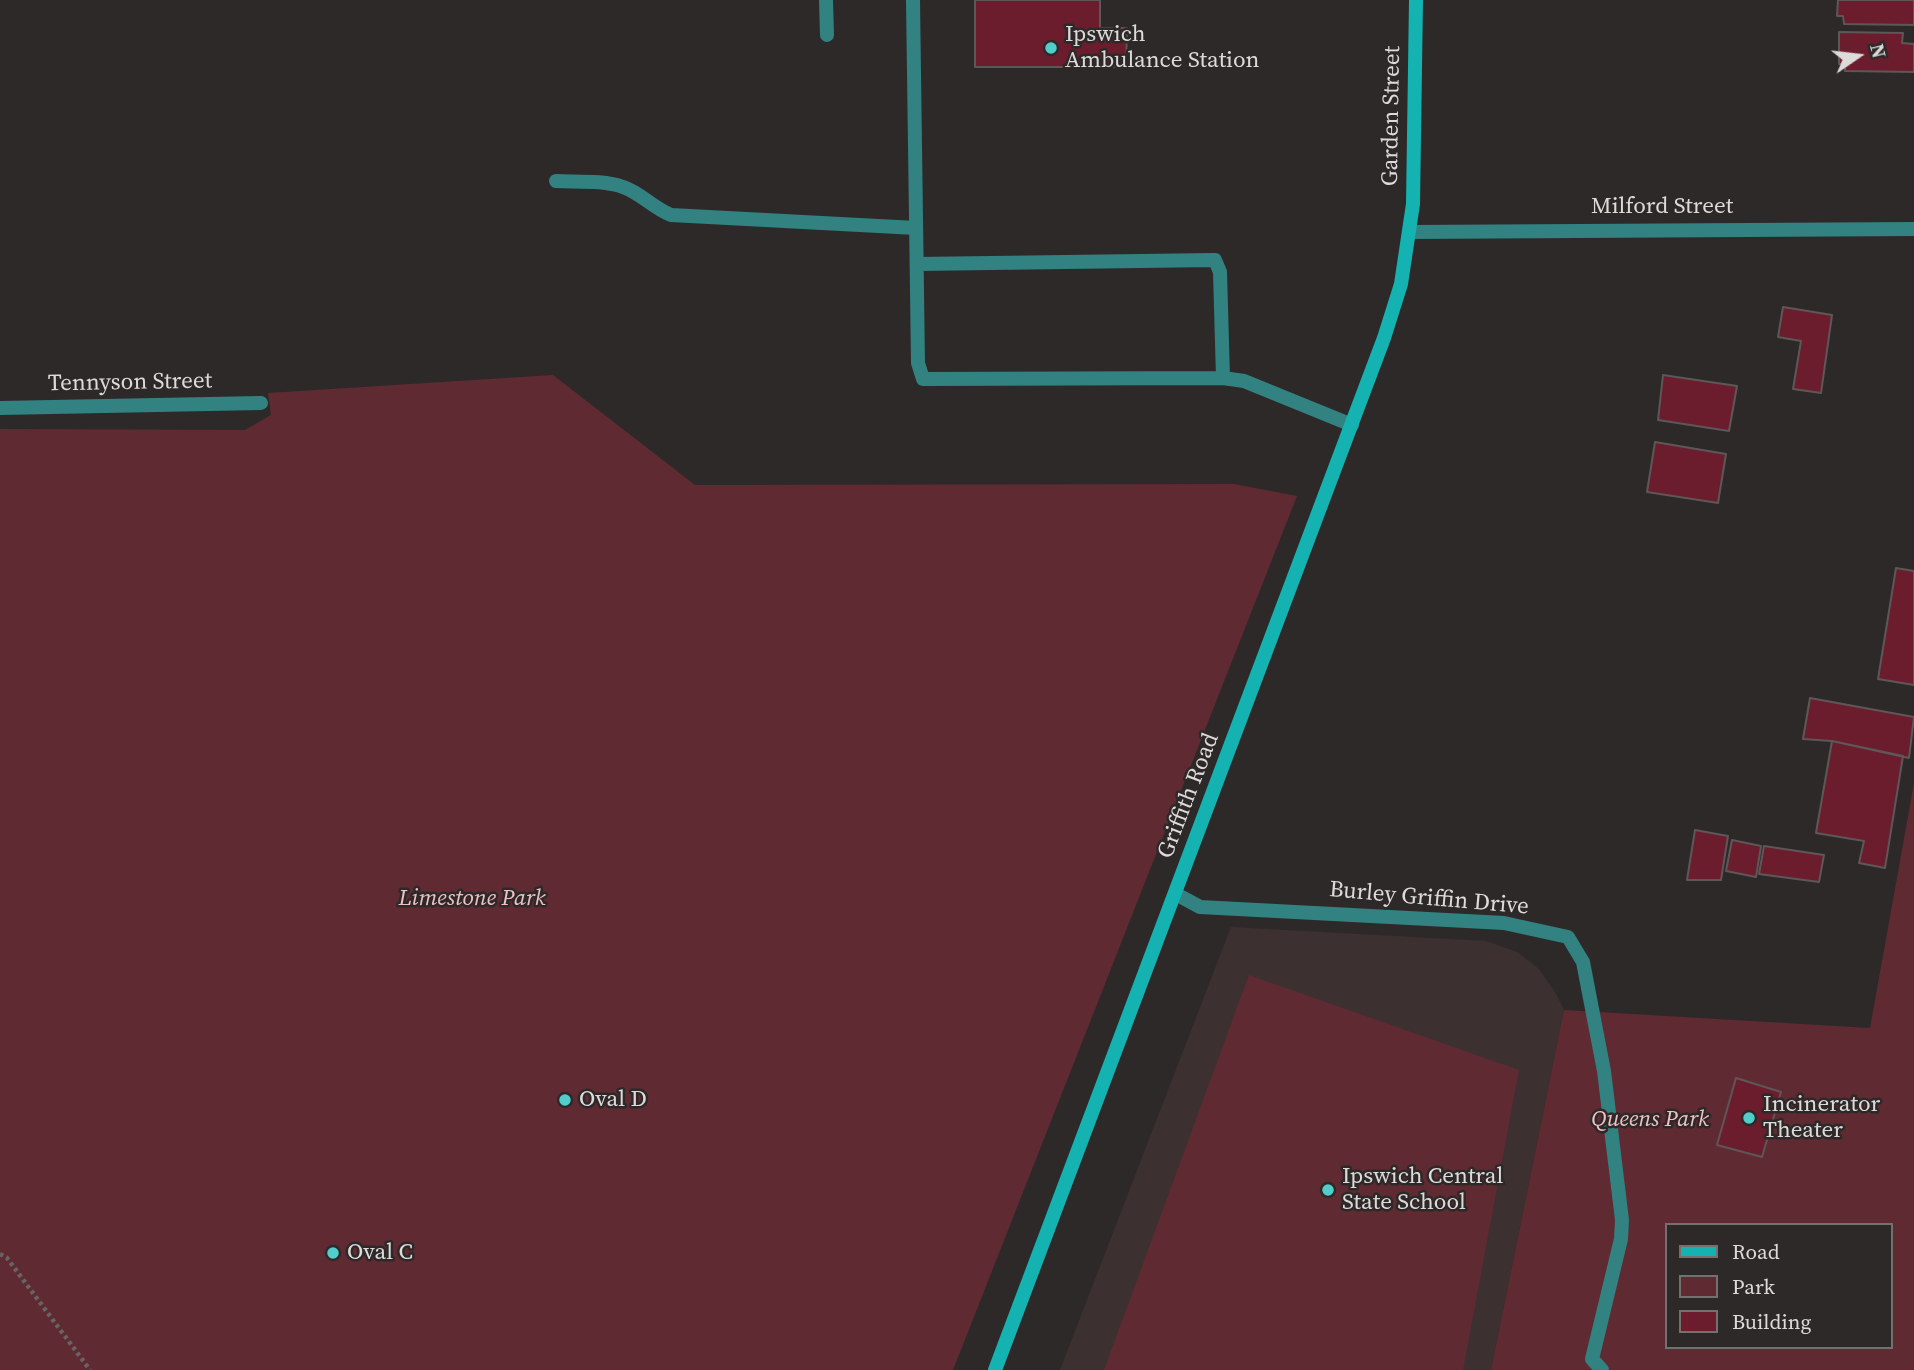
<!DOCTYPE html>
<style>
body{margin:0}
#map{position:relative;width:1914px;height:1370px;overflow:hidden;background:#2e2929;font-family:"Source Serif 4",serif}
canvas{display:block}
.legend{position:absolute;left:1665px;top:1223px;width:228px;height:126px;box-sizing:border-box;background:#2e2929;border:2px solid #747070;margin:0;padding:9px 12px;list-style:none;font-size:21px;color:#dedada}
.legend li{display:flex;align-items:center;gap:14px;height:35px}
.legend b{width:35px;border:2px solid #747070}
.north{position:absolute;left:1823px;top:21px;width:70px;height:70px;-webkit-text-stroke:5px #2e2929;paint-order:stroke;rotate:76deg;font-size:19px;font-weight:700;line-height:28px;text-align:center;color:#dedada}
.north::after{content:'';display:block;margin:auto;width:24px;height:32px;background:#dedada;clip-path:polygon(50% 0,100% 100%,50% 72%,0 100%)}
</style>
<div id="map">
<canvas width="1914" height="1370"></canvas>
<ul class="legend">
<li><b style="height:9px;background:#14b3b2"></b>Road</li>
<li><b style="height:19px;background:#602a33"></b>Park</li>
<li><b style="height:19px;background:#6b1d2e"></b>Building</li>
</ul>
<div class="north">N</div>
</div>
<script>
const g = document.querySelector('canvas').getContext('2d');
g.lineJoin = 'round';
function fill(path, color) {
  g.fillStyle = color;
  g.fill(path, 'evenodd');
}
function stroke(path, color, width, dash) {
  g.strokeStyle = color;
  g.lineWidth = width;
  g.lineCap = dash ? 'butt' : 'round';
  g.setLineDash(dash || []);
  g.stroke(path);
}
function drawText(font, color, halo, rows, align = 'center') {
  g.font = font + ' "Source Serif 4",serif';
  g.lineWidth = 5;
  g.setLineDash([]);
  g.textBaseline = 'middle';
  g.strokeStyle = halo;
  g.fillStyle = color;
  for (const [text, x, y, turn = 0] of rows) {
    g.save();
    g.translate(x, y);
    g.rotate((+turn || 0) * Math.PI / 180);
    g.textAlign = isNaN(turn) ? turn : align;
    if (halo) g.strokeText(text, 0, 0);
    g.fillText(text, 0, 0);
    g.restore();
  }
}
fill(new Path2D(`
 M1231,927L1486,941L1517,952L1539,969L1555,992L1564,1010L1491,1370H1060Z`), '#3d3031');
fill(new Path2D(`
 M553,375L695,485L1234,484L1297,496L953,1370H0V429L245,430L271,415L268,393Z
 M1914,783V1370H1491L1564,1010L1870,1028ZM1667,1225H1891V1347H1667Z
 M1249,975L1519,1070L1463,1370H1104Z`), '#602a33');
const building = new Path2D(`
 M975,0H1100V28H1127L1126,67H975Z
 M1838,0H1914V25L1844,24L1843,16H1837Z
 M1839,32L1903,33L1902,43L1914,44V72L1845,71V64H1839Z
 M1783,307L1832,315L1821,393L1793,389L1801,341L1778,337Z
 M1663,375L1737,386L1729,431L1658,420Z
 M1655,442L1726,454L1718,503L1647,492Z
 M1896,568L1914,571V685L1878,679Z
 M1810,698L1914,717L1909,758L1832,741L1803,739Z
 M1832,741L1903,756L1885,868L1859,863L1864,841L1816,833Z
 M1695,830L1728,836L1721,880H1687Z
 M1732,840L1761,846L1756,877L1726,871Z
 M1764,846L1824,855L1819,882L1759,874Z
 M1736,1078L1781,1092L1762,1157L1717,1145Z`);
fill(building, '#6b1d2e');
stroke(building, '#5d5757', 2);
stroke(new Path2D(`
 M0,1254L7,1258L90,1370`), '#686464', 4.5, [3.5, 3.5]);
stroke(new Path2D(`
 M826,0L827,35
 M913,0L918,363L923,379L1223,378L1244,381L1352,425
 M556,181C577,182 604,180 623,187C641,193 653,208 671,215L916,228
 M917,264L1215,260L1220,272L1223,378
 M1176,894L1200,907L1504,923L1568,937L1583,962L1604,1071L1622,1220L1621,1239L1592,1359L1602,1370`), '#328281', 14);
stroke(new Path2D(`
 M1410,232L1914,229
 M0,408L261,403`), '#328281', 14);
stroke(new Path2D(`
 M995,1370L1384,338L1401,284L1413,204L1416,0`), '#14b3b2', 14);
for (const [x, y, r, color] of [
 [1051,48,7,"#52cdcc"],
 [565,1100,7,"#52cdcc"],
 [1749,1118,7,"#52cdcc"],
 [1328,1190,7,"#52cdcc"],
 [333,1253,7,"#52cdcc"]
]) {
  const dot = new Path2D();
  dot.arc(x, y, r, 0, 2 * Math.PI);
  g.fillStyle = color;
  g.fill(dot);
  stroke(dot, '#2e2929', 2.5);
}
drawText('23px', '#dedada', '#2e2929', [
 ["Ipswich",1065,35],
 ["Ambulance Station",1065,61],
 ["Oval D",579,1100],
 ["Incinerator",1763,1105],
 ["Theater",1763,1131],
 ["Ipswich Central",1342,1177],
 ["State School",1342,1203],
 ["Oval C",347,1253]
], 'left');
drawText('23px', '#dedada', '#2e2929', [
 ["Garden Street",1392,116,-89],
 ["Milford Street",1662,207],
 ["Tennyson Street",130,383,-1],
 ["Griffith Road",1189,796,-69],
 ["Burley Griffin Drive",1429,899,5]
]);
drawText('italic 23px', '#f1c0c5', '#2e2929', [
 ["Limestone Park",472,899],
 ["Queens Park",1650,1120]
]);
</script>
